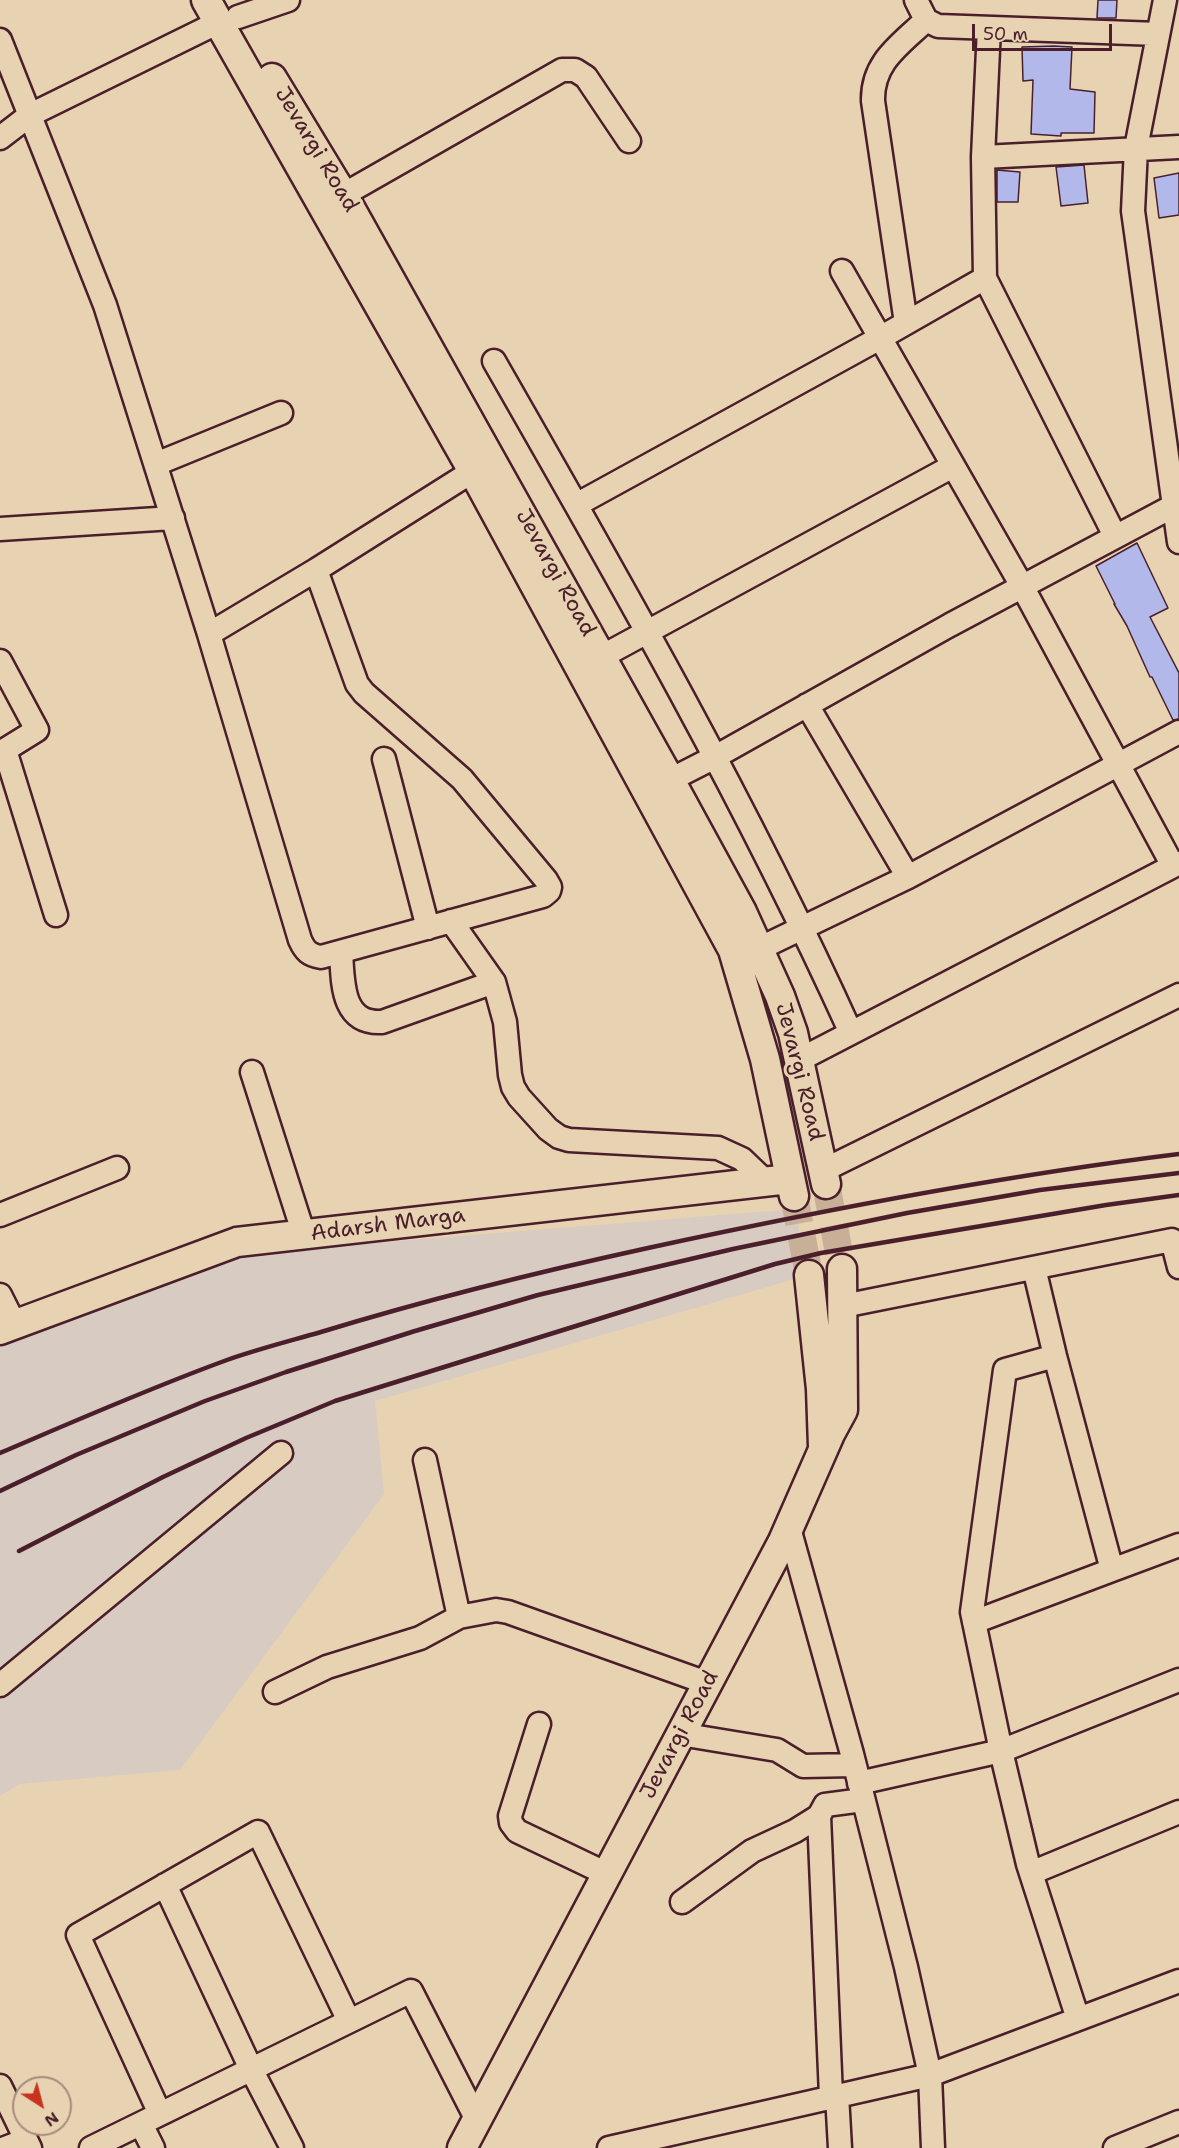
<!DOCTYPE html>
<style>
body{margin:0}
#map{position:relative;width:1179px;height:2148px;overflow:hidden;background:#e7d3b2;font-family:"Shantell Sans",sans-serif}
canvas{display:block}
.north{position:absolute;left:12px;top:2076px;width:60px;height:60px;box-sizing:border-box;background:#e7d3b2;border:2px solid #a88b7c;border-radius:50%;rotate:144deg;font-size:16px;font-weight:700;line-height:24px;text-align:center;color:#4a1f2b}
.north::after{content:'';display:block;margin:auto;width:21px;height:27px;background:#c8321e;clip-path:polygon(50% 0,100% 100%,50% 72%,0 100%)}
.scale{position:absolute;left:972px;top:24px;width:140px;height:27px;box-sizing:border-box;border:3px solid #4a1f2b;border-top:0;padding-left:8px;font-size:18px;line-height:21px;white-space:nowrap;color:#4a1f2b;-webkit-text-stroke:4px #e7d3b2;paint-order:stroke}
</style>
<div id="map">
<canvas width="1179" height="2148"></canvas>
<div class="north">N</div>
<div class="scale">50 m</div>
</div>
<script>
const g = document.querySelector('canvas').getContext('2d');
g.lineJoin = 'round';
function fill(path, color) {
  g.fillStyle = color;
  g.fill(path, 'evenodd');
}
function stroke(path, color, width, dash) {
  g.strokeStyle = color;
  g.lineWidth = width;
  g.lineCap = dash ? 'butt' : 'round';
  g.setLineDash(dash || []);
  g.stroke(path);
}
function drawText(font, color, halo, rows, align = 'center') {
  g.font = font + ' "Shantell Sans",sans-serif';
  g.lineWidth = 6;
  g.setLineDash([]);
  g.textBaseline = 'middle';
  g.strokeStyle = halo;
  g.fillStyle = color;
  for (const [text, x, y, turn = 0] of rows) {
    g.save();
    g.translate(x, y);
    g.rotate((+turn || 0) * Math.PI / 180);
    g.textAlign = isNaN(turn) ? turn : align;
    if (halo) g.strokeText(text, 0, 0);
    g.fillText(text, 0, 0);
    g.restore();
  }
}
fill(new Path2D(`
 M796,1209L805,1276L375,1401L384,1494L180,1770L19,1784L0,1796V1344L237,1254Z`), '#d7cbc2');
const building = new Path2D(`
 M1098,0H1117L1116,18H1097Z
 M1054,46L1072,47L1070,89L1095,92L1094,133H1061V136L1031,134L1033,80L1023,81L1022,47Z
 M1084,165L1088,203L1061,206L1056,167Z
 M997,170L1020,172L1018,202H997Z
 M1179,173V215L1159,218L1154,178Z
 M1137,543L1168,608L1150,617L1179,673V719L1173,720L1152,677H1150L1127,626L1114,604H1115L1096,566Z`);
fill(building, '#b2b8e9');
stroke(building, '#4a1f2b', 1.5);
stroke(new Path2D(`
 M826,1184L842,1269
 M794,1196L809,1275`), '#c8af97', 28, [28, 14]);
const minor = new Path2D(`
 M916,0L926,20L938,26L1158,34
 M1165,0L1136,148L1133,211L1179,542
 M238,17L288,0
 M0,40L105,305L209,634L316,570L473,471
 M0,138L30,115L219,22
 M983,157L1179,147
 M343,195L562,70H575L586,77L629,141
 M842,271L1022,586L1173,866
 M985,278L983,157L989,28
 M906,323L873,101C872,62 900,45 926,20
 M494,361C620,581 746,801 851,1033
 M156,464L281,413
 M576,505L880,338L985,278L1115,536
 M0,529L173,518
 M209,634L300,940C305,951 309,955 321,957L543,896L549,891L550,887L546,880L462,779L364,693L357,684L316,570
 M601,657L953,466
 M0,661L37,730L0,753
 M807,705L908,877
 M5,750L56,915
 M384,759L428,928
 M670,780L715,757L950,625L1179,503
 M451,921L494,982L505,1022L510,1075L513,1087L519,1097L548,1129L559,1137L569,1140L718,1148L742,1159L765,1181
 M341,952C343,982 341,1024 382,1022L494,982
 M746,955L908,877L1179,732
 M799,1060L1179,863
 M252,1072L304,1235
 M824,1170L1179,995
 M0,1215L117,1168
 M0,1295L15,1325
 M843,1306L1172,1240L1179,1267
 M1055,1356L1005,1370L972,1612L1001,1751L1028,1864L1078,2019
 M425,1460L459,1617L496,1610L508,1612L707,1683
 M789,1528L852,1754L906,1967L930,2075L933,2148
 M1112,1570L1179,1545
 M974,1622L1112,1570L1055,1356L1034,1268
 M0,1685L281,1453
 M275,1692L327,1667L420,1638L459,1617
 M539,1724L510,1816L511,1823L517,1831L607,1874
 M680,1734L777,1750L803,1766L854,1765
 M859,1783L1001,1751L1179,1680
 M1031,1873L1179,1812
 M165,1885L251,2069L292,2148
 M682,1902L752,1851L795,1831L819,1816
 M0,2086L30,2148
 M837,2095L840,2148
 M831,2096L819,1816L825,1805L863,1800
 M160,2114L78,1935L258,1832L349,2021
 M141,2124L153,2148
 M5,2148L26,2140
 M91,2148L411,1991L477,2120
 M609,2148L930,2075L1179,1981
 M1115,2148L1179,2122`);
const major = new Path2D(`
 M206,0L473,471L733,950L765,1059L794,1196
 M272,78L343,195L670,780L742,912L780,996L793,1033L826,1184
 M809,1275L821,1389L823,1447
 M0,1330L237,1242L789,1179
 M462,2148L783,1541L830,1434L843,1410L842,1269`);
stroke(minor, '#4a1f2b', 27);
stroke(major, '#4a1f2b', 33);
stroke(minor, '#e7d3b2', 22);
stroke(major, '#e7d3b2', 28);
stroke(new Path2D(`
 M0,1453C75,1421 150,1388 227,1360C258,1349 290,1341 321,1332C429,1299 538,1272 648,1248C823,1210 1000,1176 1179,1154
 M0,1491L76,1455L205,1401L286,1372L415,1331L538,1295L733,1249L907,1213L1040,1190L1179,1173
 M19,1551L163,1477L246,1438L335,1401L775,1264L821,1253L1106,1205L1179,1195`), '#4a1f2b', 4.5);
drawText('22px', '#4a1f2b', '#e7d3b2', [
 ["Jevargi Road",316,150,59],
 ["Jevargi Road",555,573,61],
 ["Jevargi Road",799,1072,76],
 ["Adarsh Marga",388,1225,-7],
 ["Jevargi Road",680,1735,-62]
]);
</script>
